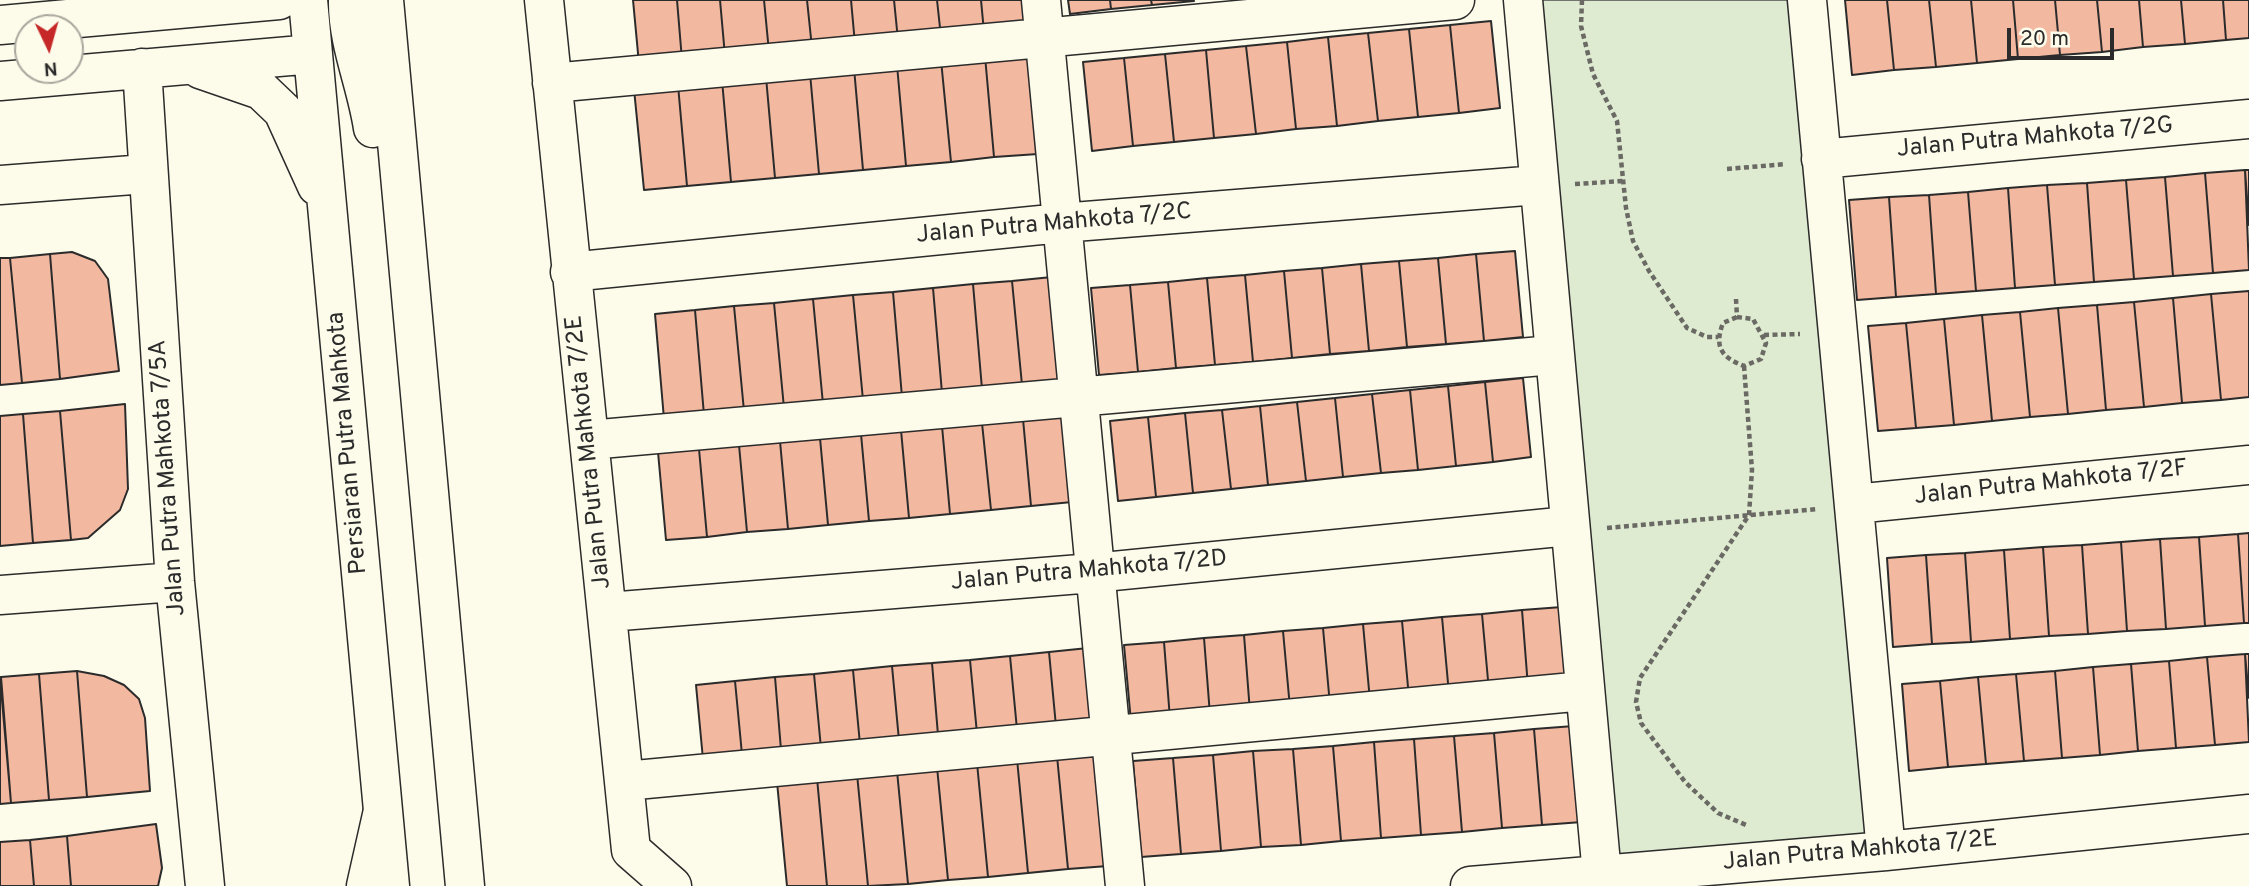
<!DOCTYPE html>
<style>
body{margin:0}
#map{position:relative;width:2249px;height:886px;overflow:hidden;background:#fdfbea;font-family:Overpass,sans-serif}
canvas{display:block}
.north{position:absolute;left:14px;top:14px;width:70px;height:70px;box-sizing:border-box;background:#fdfbea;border:2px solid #a9a89e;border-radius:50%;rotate:175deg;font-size:19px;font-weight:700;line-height:28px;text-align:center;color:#2b2b2b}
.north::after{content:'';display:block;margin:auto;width:24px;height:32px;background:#c62828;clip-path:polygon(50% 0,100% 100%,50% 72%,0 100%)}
.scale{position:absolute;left:2007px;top:28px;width:107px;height:32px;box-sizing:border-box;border:4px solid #2b2b2b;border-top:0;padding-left:9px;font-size:21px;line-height:24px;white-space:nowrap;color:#2b2b2b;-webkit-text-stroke:5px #fdfbea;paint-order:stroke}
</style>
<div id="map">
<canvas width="2249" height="886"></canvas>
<div class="north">N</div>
<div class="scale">20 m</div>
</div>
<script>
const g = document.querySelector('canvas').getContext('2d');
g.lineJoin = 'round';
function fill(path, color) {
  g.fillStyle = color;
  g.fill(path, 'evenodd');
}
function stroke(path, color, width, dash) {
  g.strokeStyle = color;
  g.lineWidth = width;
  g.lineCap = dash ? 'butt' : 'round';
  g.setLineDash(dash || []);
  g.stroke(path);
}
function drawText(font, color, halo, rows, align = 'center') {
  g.font = font + ' Overpass,sans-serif';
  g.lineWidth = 5;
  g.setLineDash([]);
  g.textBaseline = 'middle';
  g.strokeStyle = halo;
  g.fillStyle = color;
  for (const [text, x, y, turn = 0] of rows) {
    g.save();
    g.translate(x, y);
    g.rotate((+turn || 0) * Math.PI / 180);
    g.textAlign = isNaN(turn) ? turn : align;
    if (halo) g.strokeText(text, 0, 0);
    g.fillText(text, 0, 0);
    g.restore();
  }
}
const green = new Path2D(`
 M1533,0H1793L1877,837L1612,859Z`);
fill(green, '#deebd1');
stroke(green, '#74746e', 2);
const building = new Path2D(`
 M633,0H677L682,60L639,64Z
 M677,0H720L725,56L682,60Z
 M720,0H764L769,52L725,56Z
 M764,0H807L812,48L769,52Z
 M807,0H851L855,44L812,48Z
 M851,0H894L898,40L855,44Z
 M894,0H937L941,37L898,40Z
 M937,0H981L984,32L941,37Z
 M981,0H1024L1027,28L984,32Z
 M1068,0H1110L1111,9L1070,14Z
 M1110,0H1151L1152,5L1111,9Z
 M1151,0H1193L1194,1L1152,5Z
 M1845,0H1887L1894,70L1852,75Z
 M1887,0H1929L1936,67L1894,70Z
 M1929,0H1971L1977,63L1936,67Z
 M1971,0H2013L2018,59L1977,63Z
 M2013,0H2055L2060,55L2018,59Z
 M2055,0H2097L2102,52L2060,55Z
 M2097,0H2139L2143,47L2102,52Z
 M2139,0H2181L2185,44L2143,47Z
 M2181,0H2223L2226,40L2185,44Z
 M2223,0H2249V38L2226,40Z
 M1491,21L1500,108L1459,113L1450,25Z
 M1450,25L1459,113L1418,117L1409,29Z
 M1409,29L1418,117L1378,121L1368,33Z
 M1368,33L1378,121L1337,126L1328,37Z
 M1328,37L1337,126L1296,129L1287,42Z
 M1287,42L1296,129L1256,134L1246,46Z
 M1246,46L1256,134L1214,138L1206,50Z
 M1206,50L1214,138L1174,142L1165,54Z
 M1029,52L1038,154L994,157L985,56Z
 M1165,54L1174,142L1133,146L1124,58Z
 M985,56L994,157L951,162L941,60Z
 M1124,58L1133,146L1092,151L1083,62Z
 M941,60L951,162L906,166L897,65Z
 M897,65L906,166L863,170L854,68Z
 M854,68L863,170L819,174L810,73Z
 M810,73L819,174L775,178L766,77Z
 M766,77L775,178L731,182L722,80Z
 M722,80L731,182L687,186L678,85Z
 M678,85L687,186L644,190L634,89Z
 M2245,170H2249V225Z
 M2245,170L2249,270L2213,273L2205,173Z
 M2205,173L2213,273L2173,276L2165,177Z
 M2165,177L2173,276L2134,279L2126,180Z
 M2126,180L2134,279L2094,282L2087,183Z
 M2087,183L2094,282L2055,285L2047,185Z
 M2047,185L2055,285L2015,288L2008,188Z
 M2008,188L2015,288L1976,291L1968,192Z
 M1968,192L1976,291L1936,294L1929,195Z
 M1929,195L1936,294L1896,297L1889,197Z
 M1889,197L1896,297L1857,300L1849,200Z
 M1515,251L1523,337L1484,341L1476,254Z
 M72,252L95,261L108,279L119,371L60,379L50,254Z
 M50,254L60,379L22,383L10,258Z
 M1476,254L1484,341L1446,344L1438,258Z
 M0,258H10L22,383L0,385Z
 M1438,258L1446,344L1407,347L1399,261Z
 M1399,261L1407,347L1369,351L1361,264Z
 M1361,264L1369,351L1330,354L1322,268Z
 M1322,268L1330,354L1292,358L1284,271Z
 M1284,271L1292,358L1253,362L1245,275Z
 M1245,275L1253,362L1215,365L1207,278Z
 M1052,277L1062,382L1022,385L1012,281Z
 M1207,278L1215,365L1176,368L1168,282Z
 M1012,281L1022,385L982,389L973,284Z
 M1168,282L1176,368L1138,372L1130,285Z
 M973,284L982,389L942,393L933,288Z
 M1130,285L1138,372L1099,375L1091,288Z
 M933,288L942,393L902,397L893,292Z
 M2249,291V397L2221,400L2211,294Z
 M893,292L902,397L863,400L853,295Z
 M2211,294L2221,400L2182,403L2173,298Z
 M853,295L863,400L823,404L813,299Z
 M2173,298L2182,403L2144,407L2134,302Z
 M813,299L823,404L784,408L774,303Z
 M2134,302L2144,407L2106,410L2097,305Z
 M774,303L784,408L744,411L734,306Z
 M2097,305L2106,410L2068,414L2058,308Z
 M734,306L744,411L704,415L695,310Z
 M2058,308L2068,414L2030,417L2020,312Z
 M695,310L704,415L664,419L655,314Z
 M2020,312L2030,417L1992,421L1982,315Z
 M1982,315L1992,421L1954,425L1944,319Z
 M1944,319L1954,425L1916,428L1906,323Z
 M1906,323L1916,428L1878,431L1868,326Z
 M1523,378L1531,457L1493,462L1485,382Z
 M1485,382L1493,462L1456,466L1448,386Z
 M1448,386L1456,466L1418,470L1410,390Z
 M1410,390L1418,470L1381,473L1372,394Z
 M1372,394L1381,473L1343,477L1335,398Z
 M1335,398L1343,477L1306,481L1297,402Z
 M1297,402L1306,481L1268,485L1260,406Z
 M125,404L128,489L120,510L88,538L71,540L60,411Z
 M1260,406L1268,485L1231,489L1222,410Z
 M1222,410L1231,489L1193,493L1185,413Z
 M60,411L71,540L33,543L23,414Z
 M1185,413L1193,493L1156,497L1148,417Z
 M23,414L33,543L0,546V416Z
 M1064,415L1072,502L1031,506L1023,419Z
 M1148,417L1156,497L1118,501L1110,421Z
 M1023,419L1031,506L991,510L982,423Z
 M982,423L991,510L950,514L942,426Z
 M942,426L950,514L909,518L901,430Z
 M901,430L909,518L869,521L861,434Z
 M861,434L869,521L828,525L820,438Z
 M820,438L828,525L788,529L780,441Z
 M780,441L788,529L747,532L739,445Z
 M739,445L747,532L707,537L699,449Z
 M699,449L707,537L666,540L658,452Z
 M2249,533V623H2244L2238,534Z
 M2238,534L2244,623L2205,626L2199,537Z
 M2199,537L2205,626L2166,629L2160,539Z
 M2160,539L2166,629L2127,631L2121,542Z
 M2121,542L2127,631L2088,634L2082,545Z
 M2082,545L2088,634L2049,636L2043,547Z
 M2043,547L2049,636L2010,639L2004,550Z
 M2004,550L2010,639L1971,642L1965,553Z
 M1965,553L1971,642L1932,644L1926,555Z
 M1926,555L1932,644L1893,647L1887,558Z
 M1562,607L1568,684L1528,687L1522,610Z
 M1522,610L1528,687L1489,691L1482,614Z
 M1482,614L1489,691L1449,694L1442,617Z
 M1442,617L1449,694L1409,698L1402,621Z
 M1402,621L1409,698L1370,701L1363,624Z
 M1363,624L1370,701L1330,705L1323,628Z
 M1323,628L1330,705L1290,708L1283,631Z
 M1283,631L1290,708L1250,712L1244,635Z
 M1244,635L1250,712L1210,715L1204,638Z
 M1204,638L1210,715L1170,719L1164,642Z
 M1164,642L1170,719L1131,722L1124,645Z
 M1088,648L1096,733L1057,737L1049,652Z
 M1049,652L1057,737L1018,740L1010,656Z
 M2245,654H2249V698Z
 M2245,654L2249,742L2215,745L2207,657Z
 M1010,656L1018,740L978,744L970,660Z
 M2207,657L2215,745L2176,748L2169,661Z
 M970,660L978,744L939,747L932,663Z
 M2169,661L2176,748L2138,751L2131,664Z
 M932,663L939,747L900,751L892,666Z
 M2131,664L2138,751L2100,755L2093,667Z
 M892,666L900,751L861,755L853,670Z
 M2093,667L2100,755L2062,758L2055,671Z
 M853,670L861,755L822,759L814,674Z
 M77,671L87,797L49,800L39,674Z
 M77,671L104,676L124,685L139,699L145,718L150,791L87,797Z
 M2055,671L2062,758L2024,761L2016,674Z
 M39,674L49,800L11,803L1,677Z
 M814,674L822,759L782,762L775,677Z
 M2016,674L2024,761L1986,764L1978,677Z
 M0,677L11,803L0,804Z
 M775,677L782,762L743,765L735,681Z
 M1978,677L1986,764L1948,767L1940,681Z
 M735,681L743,765L704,770L696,685Z
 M1940,681L1948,767L1909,771L1902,684Z
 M1574,726L1582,822L1542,825L1534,729Z
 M1534,729L1542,825L1502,828L1494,733Z
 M1494,733L1502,828L1462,832L1454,736Z
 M1454,736L1462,832L1421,835L1414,739Z
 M1414,739L1421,835L1381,838L1374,742Z
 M1374,742L1381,838L1341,841L1333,746Z
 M1333,746L1341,841L1301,845L1293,749Z
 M1293,749L1301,845L1261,847L1253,751Z
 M1253,751L1261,847L1221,851L1213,755Z
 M1097,752L1108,866L1068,869L1057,756Z
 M1213,755L1221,851L1181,854L1173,758Z
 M1057,756L1068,869L1028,873L1017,759Z
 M1173,758L1181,854L1141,857L1133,761Z
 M1017,759L1028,873L988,877L977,763Z
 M977,763L988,877L948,880L937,767Z
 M937,767L948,880L908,884L897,771Z
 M897,771L908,884L868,886L857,774Z
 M857,774L868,886H827L817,778Z
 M817,778L827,886H787L777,782Z
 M156,824L162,868L158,886H71L67,836Z
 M67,836L71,886H34L30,840Z
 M30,840L34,886H0V842Z`);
fill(building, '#f2b8a0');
stroke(building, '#2b2b2b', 2);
const minor = new Path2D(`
 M308,0L390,886
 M348,0C347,42 367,86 373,128
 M384,0L465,886
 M544,0L631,850L672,886
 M1041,0L1125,886
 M1523,0L1602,875
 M1807,0L1886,851
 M0,25L279,0
 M142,68L175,582L205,886
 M200,69L261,90L283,111L317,186
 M0,81L313,54
 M552,83L1455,0
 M1821,159L2249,119
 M0,185L146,174
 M570,272L1061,223L1538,185
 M589,440L1553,355
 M1854,504L2249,465
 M0,595L175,582
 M608,612L1093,573L1569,526
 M625,781L1584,691
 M1470,886L1886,851L2249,814`);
const major = new Path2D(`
 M366,886L382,815`);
stroke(minor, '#2b2b2b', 41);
stroke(major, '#2b2b2b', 41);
stroke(new Path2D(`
 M1582,0L1581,26L1593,74L1617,121L1626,208L1633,241L1649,271L1687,328L1707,337H1718
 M1727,169L1786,164
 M1575,184L1623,181
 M1736,299L1737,317
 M1737,317L1753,319L1766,343L1761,359L1744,366C1721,357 1714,347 1723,323Z
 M1764,335L1800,334
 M1744,366L1752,470L1749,515L1640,678L1636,702L1641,723L1685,782L1718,813L1746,825
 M1607,528L1818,509`), '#6a6964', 4.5, [5, 3.5]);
stroke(minor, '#fdfbea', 38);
stroke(major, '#fdfbea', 38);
drawText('24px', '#2b2b2b', '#fdfbea', [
 ["Jalan Putra Mahkota 7/2G",2035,139,-5],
 ["Jalan Putra Mahkota 7/2C",1054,225,-5],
 ["Persiaran Putra Mahkota",349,443,-95],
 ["Jalan Putra Mahkota 7/2E",590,452,-96],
 ["Jalan Putra Mahkota 7/5A",169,478,-94],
 ["Jalan Putra Mahkota 7/2F",2051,484,-6],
 ["Jalan Putra Mahkota 7/2D",1089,572,-5],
 ["Jalan Putra Mahkota 7/2E",1860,852,-5]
]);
</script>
